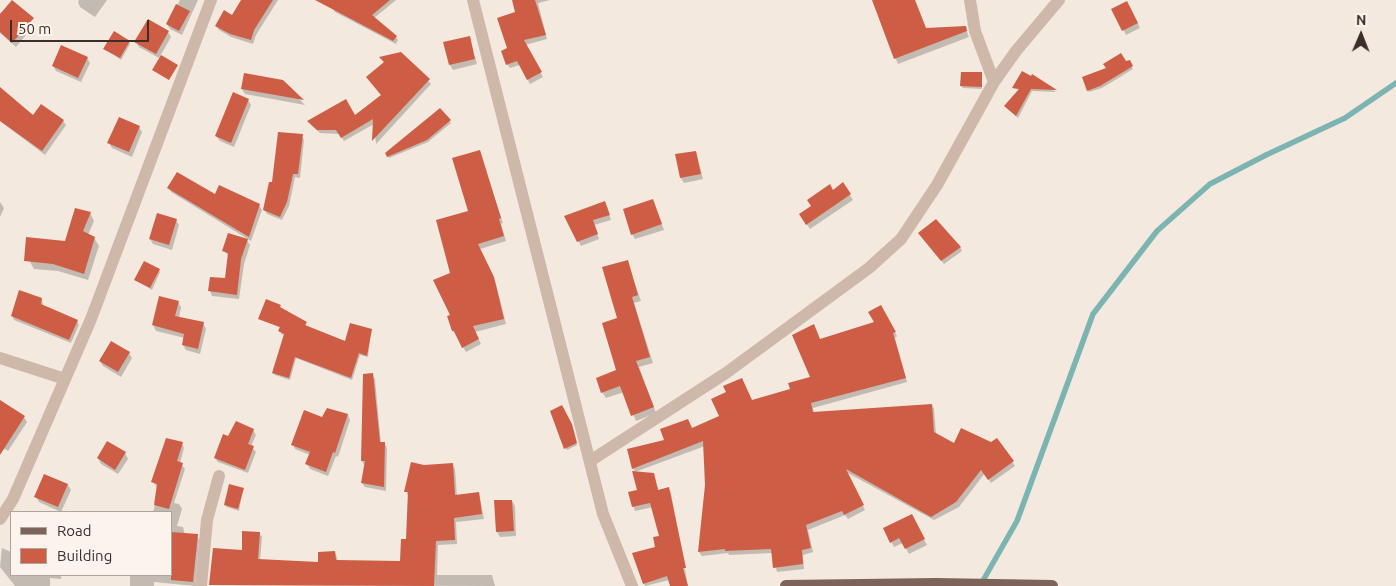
<!DOCTYPE html>
<style>
body{margin:0}
#map{position:relative;width:1396px;height:586px;overflow:hidden;background:#f4e9df;font-family:Ubuntu,sans-serif}
canvas{display:block}
.legend{position:absolute;left:10px;top:511px;width:162px;height:65px;box-sizing:border-box;background:#fbf3ec;border:1px solid #aea49e;margin:0;padding:6px 9px;list-style:none;font-size:15px;color:#3b2e2a}
.legend li{display:flex;align-items:center;gap:10px;height:25px}
.legend b{width:25px;border:1px solid #aea49e}
.north{position:absolute;left:1336px;top:10px;width:50px;height:50px;-webkit-text-stroke:4px #fbf3ec;paint-order:stroke;rotate:1deg;font-size:14px;font-weight:700;line-height:20px;text-align:center;color:#3b2e2a}
.north::after{content:'';display:block;margin:auto;width:18px;height:22px;background:#3b2e2a;clip-path:polygon(50% 0,100% 100%,50% 72%,0 100%)}
.scale{position:absolute;left:10px;top:20px;width:139px;height:22px;box-sizing:border-box;border:2px solid #3b2e2a;border-top:0;padding-left:6px;font-size:15px;line-height:18px;white-space:nowrap;color:#3b2e2a;-webkit-text-stroke:4px #fbf3ec;paint-order:stroke}
</style>
<div id="map">
<canvas width="1396" height="586"></canvas>
<ul class="legend">
<li><b style="height:6px;background:#7d645a"></b>Road</li>
<li><b style="height:14px;background:#cd5d44"></b>Building</li>
</ul>
<div class="north">N</div>
<div class="scale">50 m</div>
</div>
<script>
const g = document.querySelector('canvas').getContext('2d');
g.lineJoin = 'round';
function fill(path, color) {
  g.fillStyle = color;
  g.fill(path, 'evenodd');
}
function stroke(path, color, width, dash) {
  g.strokeStyle = color;
  g.lineWidth = width;
  g.lineCap = dash ? 'butt' : 'round';
  g.setLineDash(dash || []);
  g.stroke(path);
}
fill(new Path2D(`
 M79,0H107L95,17L80,7L78,2Z
 M180,0H198L182,35L170,29L167,24Z
 M242,0H278L256,35L253,44L231,37L219,30L216,26L232,16Z
 M336,0H396L374,18L396,37L398,40L396,44L335,12L332,8Z
 M513,0H550L538,3L547,39L525,45L543,77L530,84L520,65L510,68L507,64L516,13Z
 M872,0H915L926,29L965,27L969,37L898,64Z
 M1130,7L1140,28L1126,35L1113,9Z
 M0,13L23,30L26,35L16,47L0,33Z
 M168,32L171,37L159,58L139,47L136,42Z
 M469,37L477,64L453,70L450,65Z
 M129,42L130,44L121,60L105,49Z
 M401,53L431,84L376,144L374,124L344,141L339,134L320,133L311,125L309,121L355,117L382,96L370,81L385,63L383,61Z
 M87,58L90,63L81,82L56,71L53,66Z
 M1129,62L1133,69L1102,88L1089,92L1088,90Z
 M1023,73L1031,78L1032,76L1056,92L1032,91L1018,118L1007,108L1020,90L1013,88Z
 M981,74L982,89L963,88L961,86Z
 M282,81L305,105L245,94L242,89Z
 M0,89L33,117L63,121L66,125L45,155L0,121Z
 M248,100L251,105L234,147L220,141L216,136Z
 M450,121L451,123L428,142L389,158L386,153Z
 M139,127L142,132L132,157L112,148L109,143Z
 M302,136L304,140L300,178L295,177L289,206L282,220L267,214L264,209L273,184Z
 M479,151L503,223L501,224L506,241L480,249L496,284L506,324L475,332L481,344L466,352L453,331L452,273L470,212Z
 M696,152L703,179L684,183L681,178Z
 M843,184L853,200L810,229L804,220Z
 M169,188L259,205L262,210L251,241L171,192Z
 M653,201L664,230L635,239L632,234Z
 M0,202L4,208L0,217Z
 M605,203L611,220L594,225L599,239L581,246L566,217Z
 M90,213L94,221L88,235L94,238L99,246L88,280L58,271L34,269L30,262L66,242Z
 M176,220L179,225L172,250L153,244L150,239Z
 M922,237L960,247L962,251L944,264Z
 M247,240L250,245L244,264L239,299L212,296L210,291L226,280L229,256L223,250Z
 M627,261L641,301L634,303L653,363L639,367L656,413L636,421L624,392L606,398L602,392L618,371L619,319Z
 M159,270L160,272L152,290L136,280Z
 M160,298L178,302L181,307L179,318L203,323L206,329L200,354L186,350L183,345L185,338L156,331L153,325Z
 M42,299L43,306L77,321L79,325L71,343L14,320L12,316Z
 M881,307L897,336L895,338L907,382L813,408L814,413L932,405L934,409L936,434L955,445L991,443L997,439L1015,466L991,483L985,473L959,507L934,520L846,472L865,510L848,519L845,515L808,530L813,552L803,555L804,569L777,572L772,553L729,555L728,553L702,556L699,552L706,485L705,446L635,472L633,468L666,441L752,402L792,390L812,378L820,340L876,323Z
 M281,308L306,323V327L346,343L371,330L368,357L360,355L352,380L296,358L290,380L275,375L273,373L285,335L281,334V328L259,319L279,313Z
 M129,353L132,358L121,377L103,366L100,361Z
 M372,375L375,379L381,444H385L387,448L386,491L365,487L362,483L364,465L362,461Z
 M0,402L24,417L27,422L8,451L0,446Z
 M327,409L348,415L350,420L338,457L336,456L328,476L310,469L307,464L310,455L295,449L293,444L323,418Z
 M572,427L577,445L567,450L559,437Z
 M253,430L256,435L251,446L256,452L248,473L218,462L215,458L229,438Z
 M182,443L184,448L180,463L185,469L174,503L179,504L182,509L177,526L183,527L185,535L197,536L199,540L195,586L154,582V586H130V575H171V512H153L158,495L157,487L152,481Z
 M125,453L128,459L118,474L101,464L98,458Z
 M452,464L455,469L457,496L479,493L484,519L456,522L457,544L438,545L437,575H492L495,586L211,585L259,533L262,537L260,561L319,564L335,552L338,561L401,562L407,541L408,496L406,491L424,466Z
 M653,474L659,491L669,489L671,493L688,586H671L669,580L645,586L633,554L656,548L660,537L653,507L635,511L633,506L638,491Z
 M45,476L68,485L71,490L61,512L39,502L36,497Z
 M243,489L239,511L227,507L225,505Z
 M512,501L515,506L516,536L500,537L497,532Z
 M911,515L927,545L909,554L903,543L894,547L885,529Z
 M2,548L11,552V575H61V579L50,578V586H15L0,567Z`), '#0003');
stroke(new Path2D(`
 M981,584L1017,521L1093,314L1157,231L1210,184L1266,155L1345,118L1396,83`), '#7cb4b2', 5.5);
fill(new Path2D(`
 M12,0L34,18L12,43L0,32V14Z
 M241,0H273L254,30L251,40L230,34L215,26L224,10L232,15Z
 M315,0H390L372,15L397,36L393,41Z
 M512,0H535L546,35L524,40L542,72L527,80L517,61L506,65L501,51L507,48L497,18L515,12Z
 M872,0H915L926,28L966,26L967,31L894,59Z
 M1127,1L1138,23L1122,31L1111,9Z
 M176,4L190,11L179,31L166,24Z
 M148,19L169,31L156,54L134,42Z
 M114,31L130,41L120,58L103,49Z
 M470,36L475,59L449,65L443,42Z
 M61,45L88,57L78,78L52,66Z
 M401,52L430,79L372,141L373,119L341,138L336,130H317L307,121L346,99L355,115L381,95L366,77L384,62L379,57Z
 M1121,53L1126,61L1130,60L1133,66L1100,86L1087,91L1082,77L1106,68L1103,64Z
 M161,55L178,65L169,80L152,70Z
 M1022,71L1031,76L1032,74L1057,90L1031,89L1016,116L1004,106L1019,89L1012,88Z
 M961,72H982V87L960,86Z
 M244,73L283,80L304,100L241,89Z
 M0,87L33,115L41,104L64,120L42,151L0,121Z
 M233,92L249,99L231,143L215,136Z
 M440,108L451,120L427,140L387,157L385,153Z
 M119,117L140,126L129,152L107,143Z
 M278,132L303,134L298,174H293L287,202L280,217L263,210L269,182H272Z
 M480,150L501,218L499,219L504,236L478,244L494,277L504,319L473,326L479,339L462,348L454,331H452L447,316L450,315L433,280L450,273L436,220L468,211L452,158Z
 M696,151L701,174L680,178L675,154Z
 M177,172L215,194L219,185L260,204L249,237L167,188Z
 M843,182L851,194L806,225L799,214L811,206L807,200L830,184L833,190Z
 M653,199L662,224L631,235L623,209Z
 M605,201L610,215L593,220L598,234L577,242L564,216Z
 M75,208L91,212L83,231L95,237L84,274L53,264L24,261L26,237L65,241Z
 M157,213L177,219L169,245L149,239Z
 M936,219L961,247L941,261L918,233Z
 M228,233L248,239L241,259L237,295L208,291L210,277L225,278L228,253L222,251Z
 M628,260L638,295L632,297L650,357L636,361L654,407L631,416L620,386L601,393L596,378L616,370L602,323L617,318L602,267Z
 M144,261L160,269L150,288L134,280Z
 M19,290L42,298L41,304L78,320L69,340L11,316Z
 M159,296L179,301L175,316L204,322L198,349L182,345L184,334L152,325Z
 M266,299L281,305L280,307L307,322L305,325L345,341L350,323L372,329L367,356L359,353L351,378L295,357L289,378L272,373L284,334L278,331L280,327L258,319Z
 M881,305L896,332L893,333L906,378L811,403L813,412L932,404L934,432L954,443L961,428L991,442L997,438L1014,461L988,480L981,470L956,502L931,517L846,469L864,505L844,515L842,511L806,525L811,548L802,550L803,564L773,568L771,549L725,551V549L698,552L705,485L703,441L632,469L627,449L664,440L660,429L688,419L692,428L719,416L711,399L726,392L723,386L742,378L752,400L790,389L788,383L810,377L792,335L814,324L820,339L874,322L868,312Z
 M111,341L130,352L118,372L99,361Z
 M373,373L380,442H385L384,487L361,483L365,461H361L363,374Z
 M0,400L25,416L0,455Z
 M562,405L572,424L577,443L564,449L550,411Z
 M327,408L348,414L335,453L333,452L326,472L305,464L310,452L291,445L304,410L322,417Z
 M236,421L254,429L248,444L254,446L245,470L214,458L223,434L228,436Z
 M166,438L183,442L177,461L183,463L169,509L154,505L157,484L151,482Z
 M107,441L126,452L115,470L97,458Z
 M411,462L424,465L453,463L455,495L479,492L482,514L454,518L455,540L436,541L434,586L209,585L213,548L242,550V531L260,532L258,559L318,562V552L335,551L336,560L400,561L401,539H406L408,492H404Z
 M632,471L654,473L658,490L669,487L686,568H683L688,586H670L667,576L643,584L632,553L655,547L653,537L659,536L650,503L632,507L628,492L637,490Z
 M44,474L68,484L58,507L34,497Z
 M229,484L244,488L238,509L224,505Z
 M494,500H512L514,531L496,532Z
 M912,514L925,539L905,549L899,538L890,543L883,528Z
 M171,532L198,534L193,582L171,580Z`), '#cd5d44');
stroke(new Path2D(`
 M473,0L603,514L632,586
 M970,0L975,31L994,82
 M0,358L65,379
 M590,461L726,373L869,268L901,239L937,185L994,82L1016,51L1059,0
 M0,519L13,499L91,319L211,0
 M201,586L207,520L219,476`), '#ceb8a9', 12);
stroke(new Path2D(`
 M786,586L936,584L1052,586`), '#7d645a', 12);
</script>
